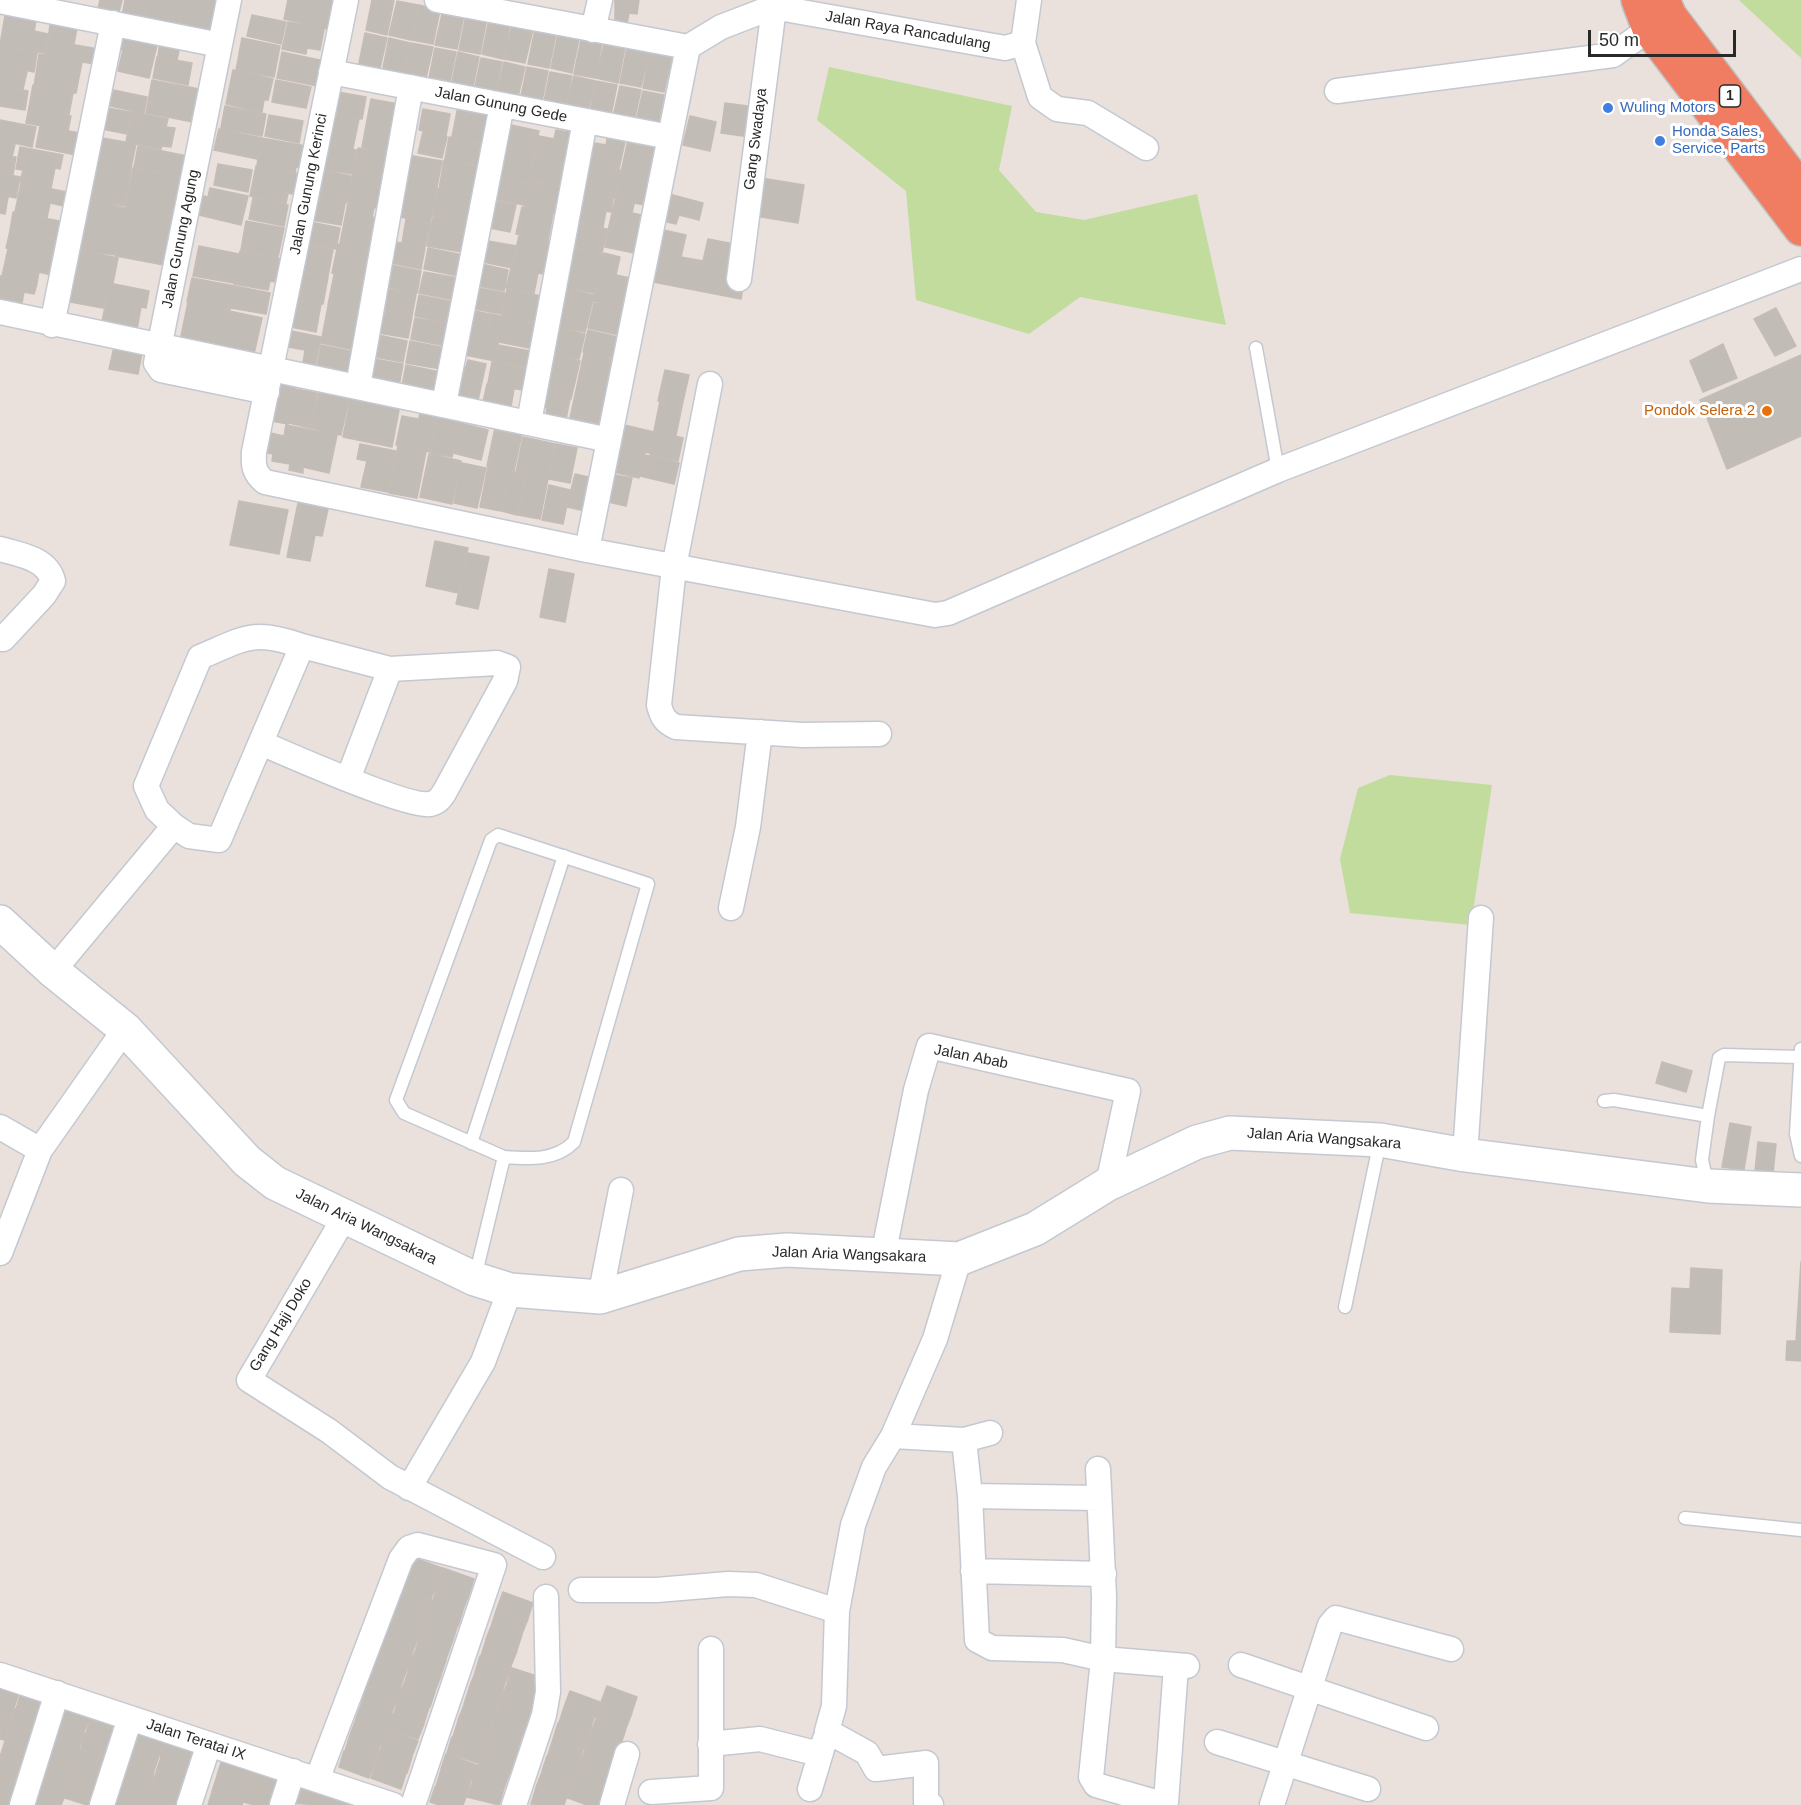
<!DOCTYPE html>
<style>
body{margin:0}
#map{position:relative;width:1801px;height:1805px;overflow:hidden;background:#eae0dc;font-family:Helvetica,sans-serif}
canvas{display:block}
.scale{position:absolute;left:1588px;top:30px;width:148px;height:27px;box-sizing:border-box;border:3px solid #292929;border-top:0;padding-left:8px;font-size:18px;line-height:21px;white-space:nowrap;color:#292929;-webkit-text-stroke:4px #fff;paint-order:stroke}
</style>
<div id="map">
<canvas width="1801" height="1805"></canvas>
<div class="scale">50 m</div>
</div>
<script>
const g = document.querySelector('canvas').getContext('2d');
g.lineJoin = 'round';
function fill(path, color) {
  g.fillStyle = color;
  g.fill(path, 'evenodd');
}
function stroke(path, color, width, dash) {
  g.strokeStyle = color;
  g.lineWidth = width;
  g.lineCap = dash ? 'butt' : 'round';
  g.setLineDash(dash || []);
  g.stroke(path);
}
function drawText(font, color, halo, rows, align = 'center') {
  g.font = font + ' Helvetica,sans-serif';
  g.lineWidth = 6;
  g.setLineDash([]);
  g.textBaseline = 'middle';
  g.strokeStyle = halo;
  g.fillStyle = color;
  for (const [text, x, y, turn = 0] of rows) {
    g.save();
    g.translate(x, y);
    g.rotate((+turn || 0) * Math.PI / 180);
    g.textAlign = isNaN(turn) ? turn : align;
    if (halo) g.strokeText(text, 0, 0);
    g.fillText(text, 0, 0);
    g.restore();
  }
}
fill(new Path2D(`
 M1739,0H1801V58Z
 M829,67L1012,106L999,170L1036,212L1084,220L1197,194L1226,325L1080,297L1029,334L916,300L906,191L817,120Z
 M1390,775L1492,785L1471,925L1350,913L1340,859L1358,788Z`), '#c1dc9c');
const building = new Path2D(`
 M100,0H122L118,16L97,12Z
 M125,0H147L143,19L122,16Z
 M148,0H183L178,27L144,20Z
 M184,0H219L213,34L179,27Z
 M288,0H338L332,30L284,19Z
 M372,0H394L387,35L366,30Z
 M615,0H639L637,14L629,13L627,24L615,21Z
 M397,1L418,5L411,40L389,35Z
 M419,5L440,10L433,44L412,40Z
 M6,10L37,16L34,31L48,34L44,53L0,45Z
 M443,10L464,15L457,49L435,45Z
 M252,15L286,22L281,44L247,36Z
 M466,15L487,19L480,54L459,50Z
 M51,18L78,22L74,44L48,39Z
 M489,20L510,24L503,59L482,54Z
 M288,22L324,29L320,50L307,48L306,54L282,49Z
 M512,24L533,29L525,63L504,59Z
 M535,29L556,34L549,68L528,64Z
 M115,31L158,41L149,78L118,71L123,50L112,48Z
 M365,33L387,38L379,72L358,68Z
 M558,34L579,38L572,73L551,68Z
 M242,38L280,46L274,77L236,70Z
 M389,38L410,43L403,77L382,73Z
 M581,39L602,43L595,78L574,74Z
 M48,40L98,49L96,64L82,62L76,93L34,86L39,54L45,55Z
 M160,41L180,46L177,60L158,56Z
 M411,43L433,47L425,82L404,77Z
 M604,44L625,48L618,83L596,78Z
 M0,46L37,53L34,72L0,65Z
 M435,48L456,52L449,87L428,83Z
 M627,48L649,53L641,87L620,83Z
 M282,52L329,62L323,87L277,78Z
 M458,52L479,57L472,92L451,87Z
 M650,53L672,58L664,92L643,88Z
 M157,57L192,63L188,85L153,78Z
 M481,58L502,62L495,96L474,92Z
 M504,62L525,67L517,101L496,97Z
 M0,66L27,72L23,89L0,85Z
 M527,67L548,71L541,106L520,101Z
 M233,70L273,79L268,100H264L262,112L226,104Z
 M550,72L572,76L565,111L543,106Z
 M574,76L595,81L587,115L566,111Z
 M152,80L199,89L193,122L146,113Z
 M276,80L311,87L306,108L272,102Z
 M596,81L617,85L610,120L589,116Z
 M33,85L73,93L69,114L29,107Z
 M0,86L28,91L25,110L0,106Z
 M620,86L641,90L633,125L612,121Z
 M113,90L147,97L144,113L110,106Z
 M332,91L366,97L362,119L328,112Z
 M643,91L664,95L657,130L635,125Z
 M371,99L398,104L397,154L362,147Z
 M725,103L755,107L750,137L721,133Z
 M225,106L266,114L262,136L221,128Z
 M458,106L493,113L487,143L452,137Z
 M29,107L71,116L68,131L26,123Z
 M106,108L131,112L127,134L102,129Z
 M423,109L450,114L446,136L419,130Z
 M132,112L168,119L166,127L175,128L171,147L162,146L161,149L126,142Z
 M328,114L359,119L353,148L322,142Z
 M269,115L303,121L299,143L265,136Z
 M690,116L716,122L710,151L683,145Z
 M0,120L36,127L32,147L0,140Z
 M511,125L539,131L534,152L506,147Z
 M40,126L80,133L76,155L36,147Z
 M219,129L262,138L257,159L214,150Z
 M556,130L575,133L569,165L534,158L539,136L554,139Z
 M423,132L447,137L442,158L418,153Z
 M608,133L626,137L619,169L585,162L589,142L606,145Z
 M97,137L136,144L132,163L94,155Z
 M449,137L487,145L483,166L445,159Z
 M262,138L311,147L307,169L296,167L295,172L257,165Z
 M628,140L657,146L644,205L615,199Z
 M0,141L15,144L12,157H16L13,175L0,172Z
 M322,143L356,150L352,174L317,168Z
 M138,146L187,156L182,177L134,167Z
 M499,146L534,153L528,183L494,176Z
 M20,147L63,155L60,169L55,168L51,188L20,182L23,170L16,169Z
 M358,148L397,155L393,177L354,169Z
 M407,155L442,161L430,223L396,216Z
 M93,156L132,163L125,206L86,199Z
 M534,159L569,166L564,187L530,180Z
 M444,160L479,167L473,196L439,189Z
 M585,163L620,170L614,198L579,191Z
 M218,164L252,170L248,192L214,185Z
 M256,166L301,174L297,195L288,193L286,203L250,196Z
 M133,168L181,178L173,216L126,207Z
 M317,169L351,176L346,203L311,196Z
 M354,170L388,177L382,209L347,202Z
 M0,173L20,177L16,198L0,195Z
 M755,177L804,185L798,223L749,215Z
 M498,178L528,184L524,205L494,199Z
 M529,181L564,188L558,214L524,206Z
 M21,183L67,192L64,206L50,203L47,218L15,212Z
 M210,188L248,196L241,225L199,215L203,196L208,197Z
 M438,189L473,196L468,223L433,216Z
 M579,192L613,199L611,212L606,211L603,227L573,221Z
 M669,194L703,203L699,220L679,215L676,224L663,221Z
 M0,196L8,197L5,214L0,213Z
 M310,197L345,204L341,225L306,219Z
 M253,198L288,205L284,226L249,219Z
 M88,200L125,208L115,255L79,249Z
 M490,200L516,205L510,232L490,228L493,215L487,213Z
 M615,200L634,204L632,213L647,216L643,233L609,226Z
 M348,203L374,208L372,217L381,219L374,251L340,243Z
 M522,207L553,213L548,241L516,234Z
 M126,208L173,217L169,239L122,229Z
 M13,212L59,221L56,239L10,230Z
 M433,217L467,224L462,252L427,246Z
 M406,219L430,224L425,247L402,243Z
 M246,221L284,228L278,257L241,250Z
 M306,221L340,228L336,249L301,242Z
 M573,222L607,229L602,253L568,245Z
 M609,226L643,233L639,254L605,247Z
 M121,229L169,239L164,265L116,256Z
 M659,229L686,235L681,257L703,261L708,239L739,245L744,282L741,299L648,281Z
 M10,231L56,240L52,257L6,248Z
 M519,236L554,243L548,275L538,273L534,293L506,288Z
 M482,240L517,246L512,268L478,261Z
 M391,241L425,248L421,269L386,262Z
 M303,244L333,250L328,276L298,270Z
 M338,244L375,252L370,281L332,273Z
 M199,246L239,254L234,283L193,276Z
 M568,247L603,254L594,293L560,286Z
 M428,248L463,255L458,276L424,269Z
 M8,249L54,259L51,275L39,272L37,283L2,276Z
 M77,249L118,258L113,283L72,275Z
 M240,251L285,260L281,283L270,281L268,290L234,284Z
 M604,253L620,257L616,275L635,279L628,309L593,301Z
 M477,263L508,270L504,291L473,285Z
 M386,264L421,271L417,293L382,286Z
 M296,271L328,277L323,304L291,298Z
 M424,272L458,278L454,300L419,293Z
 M334,275L369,282L363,312L328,305Z
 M0,276L37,284L34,294L24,292L22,303L0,299Z
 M70,276L108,283L103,308L65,301Z
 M192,278L235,286L230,310L187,302Z
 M109,283L149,291L146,308L106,300Z
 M235,286L270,293L266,314L231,308Z
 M473,287L505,293L501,314L469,308Z
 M559,287L594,295L585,332L551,325Z
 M382,288L416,294L412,316L378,309Z
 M507,289L541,296L536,322L502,316Z
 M419,295L454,302L450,323L415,316Z
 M291,299L321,304L316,332L286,326Z
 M106,301L141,307L137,329L102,322Z
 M188,302L220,309L211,348L180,341Z
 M594,303L628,310L623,336L588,328Z
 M328,306L363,312L355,350L321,343Z
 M1776,308L1796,346L1775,356L1754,319Z
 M220,309L262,318L254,354L213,345Z
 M377,310L412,317L408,338L373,332Z
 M469,310L490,314L486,336L464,332Z
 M491,314L539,324L534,349L499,342L500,339L487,336Z
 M415,318L449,324L445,346L411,339Z
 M551,326L585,334L579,359L545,352Z
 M286,330L321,337L315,366L303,363L305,350L283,346Z
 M588,330L622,338L618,359L583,352Z
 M464,333L499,339L495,361L460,354Z
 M373,334L407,341L403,362L369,356Z
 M410,341L445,348L441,369L406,363Z
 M1723,344L1737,378L1703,392L1690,361Z
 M321,345L355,352L351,373L317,366Z
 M498,345L530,351L527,368L495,361Z
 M114,347L142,353L138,374L109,369Z
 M545,353L580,361L571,399L537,391Z
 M584,353L618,361L605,425L570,418Z
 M1801,355V436L1727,469L1700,400Z
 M368,358L403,364L399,386L364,379Z
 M468,360L486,364L478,400L448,393L454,365L466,367Z
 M492,362L526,369L522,390L488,383Z
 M406,365L440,372L436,393L402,386Z
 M665,370L689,375L682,406L658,401Z
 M279,383L296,386L288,424L271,421Z
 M487,384L514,389L511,407L483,402Z
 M296,389L317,393L310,428L289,423Z
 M352,391L400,405L392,447L343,437Z
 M319,392L349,399L341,435L311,428Z
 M537,392L570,399L566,419L546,414L547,408L534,405Z
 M660,401L682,406L676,435L654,431Z
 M421,409L438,413L430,452L412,449Z
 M439,412L461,416L452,457L431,453Z
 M402,416L418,419L412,449L396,445Z
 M460,423L488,430L481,460L453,453Z
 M620,424L654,432L649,453L615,446Z
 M286,425L337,435L329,473L303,467V473L289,470L290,464L272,461L273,454L257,451L261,431L284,436Z
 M495,428L522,433L514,471L487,466Z
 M655,431L683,438L678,461L650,455Z
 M523,437L555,444L548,479L516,472Z
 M360,444L396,451L388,492L361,487L367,461L357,459Z
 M556,444L577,448L570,483L549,479Z
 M610,445L645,453L639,478L605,470Z
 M398,446L426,452L417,498L389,493Z
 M429,454L461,461L452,504L420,497Z
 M645,455L679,463L674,484L640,476Z
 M462,463L486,468L477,508L454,503Z
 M488,467L510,471L501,511L480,507Z
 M510,471L526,475L517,515L502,511Z
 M605,473L632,478L626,506L599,500Z
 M575,474L593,478L585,511L567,507Z
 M527,475L548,479L540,519L518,515Z
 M549,485L570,490L563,524L542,520Z
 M239,501L288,510L279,554L230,545Z
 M298,503L328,509L322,536L315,535L310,561L287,557Z
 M435,541L468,548L458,593L426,586Z
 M468,553L489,557L478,609L456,604Z
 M549,569L574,574L565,622L540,617Z
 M1662,1062L1692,1071L1686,1092L1656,1083Z
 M1730,1123L1751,1127L1744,1170L1722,1167Z
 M1758,1142L1776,1144L1773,1173L1755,1171Z
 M1801,1262V1361L1786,1360L1787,1341H1796Z
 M1691,1268L1722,1270L1720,1334L1670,1332L1672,1288L1690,1289Z
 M412,1557L442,1568L437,1583L406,1573Z
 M443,1568L474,1579L469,1595L438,1584Z
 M406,1573L437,1584L431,1599L401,1589Z
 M438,1584L469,1595L463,1610L433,1600Z
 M401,1589L431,1600L426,1615L395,1605Z
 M503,1592L533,1603L528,1618L497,1608Z
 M432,1600L463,1611L458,1626L427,1616Z
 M395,1605L426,1616L420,1631L390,1621Z
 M497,1608L528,1619L522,1634L492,1623Z
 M427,1617L457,1627L452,1643L421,1632Z
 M390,1622L420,1632L414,1648L384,1637Z
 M492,1624L522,1635L517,1650L486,1639Z
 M421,1633L452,1643L446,1659L416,1648Z
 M384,1638L414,1648L409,1664L379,1653Z
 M486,1640L517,1651L511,1666L481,1656Z
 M416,1649L446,1660L441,1675L410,1664Z
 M378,1654L409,1664L403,1680L373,1669Z
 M480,1656L511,1667L505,1683L475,1672Z
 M410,1665L441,1676L435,1691L405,1681Z
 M512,1668L543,1678L537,1694L507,1683Z
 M373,1670L403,1680L398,1696L367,1685Z
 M475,1673L505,1683L500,1699L469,1688Z
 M405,1681L435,1692L430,1707L399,1696Z
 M507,1684L537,1695L532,1710L501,1699Z
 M0,1686L19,1693L14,1708L0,1703Z
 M367,1686L398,1697L392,1712L362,1701Z
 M607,1686L637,1697L632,1712L601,1702Z
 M469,1689L500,1699L494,1715L464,1704Z
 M570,1691L600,1702L595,1717L564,1707Z
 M21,1693L51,1703L46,1718L16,1709Z
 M399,1697L429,1708L424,1723L394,1713Z
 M501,1700L531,1710L526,1726L495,1715Z
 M362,1702L392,1713L387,1729L356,1718Z
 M601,1702L632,1713L626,1728L596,1718Z
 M0,1704L14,1708L9,1724L0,1721Z
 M464,1705L494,1715L489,1731L458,1720Z
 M59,1707L90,1717L84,1732L54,1723Z
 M564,1707L594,1718L589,1733L559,1723Z
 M15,1709L46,1719L41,1734L10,1724Z
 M393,1714L424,1724L418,1739L388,1729Z
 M495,1716L526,1726L520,1742L490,1731Z
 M91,1717L121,1727L116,1743L86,1733Z
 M356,1719L386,1730L381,1745L350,1735Z
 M596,1719L626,1729L621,1744L590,1734Z
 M458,1721L489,1731L483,1747L453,1737Z
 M0,1722L9,1724L4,1740L0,1739Z
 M54,1723L84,1733L79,1749L49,1738Z
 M558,1723L589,1734L584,1749L553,1739Z
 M10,1725L41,1735L36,1751L5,1741Z
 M134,1730L165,1740L160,1756L129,1746Z
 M387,1730L418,1741L412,1756L382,1746Z
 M490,1732L520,1743L515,1758L484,1747Z
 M85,1733L116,1743L111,1759L81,1749Z
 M590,1734L621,1745L615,1760L585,1750Z
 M350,1735L380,1746L375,1761L345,1751Z
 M452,1737L483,1748L478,1763L447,1753Z
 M49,1739L79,1749L74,1765L43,1755Z
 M553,1739L583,1750L578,1765L548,1755Z
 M166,1740L197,1750L191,1766L161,1756Z
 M5,1741L36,1751L31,1767L0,1757Z
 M129,1746L159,1756L154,1771L124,1762Z
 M382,1746L412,1757L407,1773L376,1762Z
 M484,1748L515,1759L509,1775L479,1764Z
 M80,1749L111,1760L106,1775L75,1765Z
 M585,1750L615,1761L610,1777L579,1766Z
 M344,1751L375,1762L369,1778L339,1767Z
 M446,1754L477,1765L472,1780L441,1769Z
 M43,1756L74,1765L69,1781L38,1771Z
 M547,1756L578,1766L573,1782L542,1771Z
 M161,1757L191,1766L186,1782L156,1772Z
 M0,1758L30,1768L26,1783L0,1775Z
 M222,1760L253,1769L248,1785L217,1775Z
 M124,1762L154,1772L150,1788L119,1778Z
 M376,1763L406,1773L401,1789L371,1778Z
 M478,1765L509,1775L503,1791L473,1781Z
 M75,1766L106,1776L101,1791L70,1782Z
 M579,1766L609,1777L604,1793L574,1782Z
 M254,1770L285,1780L280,1795L249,1786Z
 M441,1770L471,1781L466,1796L436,1786Z
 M38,1772L69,1782L64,1798L33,1788Z
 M542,1772L572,1782L567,1798L536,1787Z
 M156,1773L186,1782L181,1798L150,1788Z
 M0,1776L25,1784L20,1800L0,1793Z
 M217,1776L248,1786L243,1801L212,1791Z
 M118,1779L149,1789L144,1804L113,1794Z
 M473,1781L503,1792L499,1805L467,1797Z
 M70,1782L101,1792L96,1805H87L65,1798Z
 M573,1783L604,1794L600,1805H587L568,1798Z
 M249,1786L280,1796L277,1805H254L244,1802Z
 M294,1787L325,1797L322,1805L289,1803Z
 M435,1787L466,1797L463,1805H439L430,1802Z
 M33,1788L64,1798L61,1805H31Z
 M536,1788L566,1799L564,1805L531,1804Z
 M150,1789L181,1799L179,1805H145Z
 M212,1792L243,1802L242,1805H208Z
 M0,1794L20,1800L19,1805H0Z
 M113,1795L144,1805H110Z
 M326,1797L350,1805H323Z`);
fill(building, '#c2bcb7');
stroke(building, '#c5bcb6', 1.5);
const lane = new Path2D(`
 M1256,348L1278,470
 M1801,1049L1796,1134L1801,1156
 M1604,1101L1614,1100L1708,1116L1702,1160L1707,1182
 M1708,1116L1719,1058L1724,1055L1800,1057
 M471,1143L564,856
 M475,1277L504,1157L404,1113L396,1100L491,840L498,835L648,884L574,1142C555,1161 530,1159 504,1157
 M1345,1307L1380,1141
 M1685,1518L1801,1530`);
const street = new Path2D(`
 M229,0L156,363L161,370L267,392
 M346,0L254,452C253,466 254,473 265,482L587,550L935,615L948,613L1278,470L1801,269
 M437,0L688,47L587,550
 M4,2L220,45
 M593,30L600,0
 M1023,43L1040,97L1057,109L1088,113L1146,148
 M688,47L721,27L773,7L1005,48L1023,43L1029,0
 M331,72L670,137
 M1337,91L1613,55L1649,29
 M739,279L775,0
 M0,312L609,440
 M52,325L113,23
 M710,384L674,567L659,705C662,717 665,722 676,727L802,735L879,734
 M358,386L411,87
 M444,404L502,105
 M529,422L585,121
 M0,549C20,555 47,558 53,581L44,595L3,639
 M348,779L390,669
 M174,826L157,810L146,786L200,657C245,638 253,629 302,646
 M731,908L748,827L760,732
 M53,971L174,826L189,836L219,840L302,646L390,669L497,663L508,667L505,681L444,793C440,799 438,802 430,804C408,808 289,755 261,743
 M0,1127L40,1150
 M1465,1155L1481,918
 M344,1218L249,1380L329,1431L390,1477L543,1557
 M0,1253L40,1150L125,1029
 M883,1256L916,1090L929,1046L1128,1091L1108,1184
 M600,1297L621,1190
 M893,1436L964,1440L990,1433
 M964,1440L970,1496L977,1640L992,1648L1063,1650L1103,1659L1187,1666
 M1098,1469L1104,1597L1103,1659L1091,1777L1096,1785L1159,1803L1166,1802L1176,1666
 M409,1488L483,1362L510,1290
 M970,1496L1098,1498
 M973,1571L1104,1574
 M581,1590H657L728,1584L756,1585L837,1611
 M1241,1665L1426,1728
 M0,1675L393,1805
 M1217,1742L1368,1789
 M710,1744L760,1739L819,1754
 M317,1780L401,1559L409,1548L418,1545L494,1565L413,1805
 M810,1789L825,1739
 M651,1792L711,1788V1649
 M22,1805L57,1693
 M102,1805L130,1718
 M189,1805L209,1744
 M282,1805L293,1771
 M514,1805L544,1715L548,1692L546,1597
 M612,1805L627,1754
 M931,1805L926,1802V1763L876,1769L867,1753L827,1731L834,1706L837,1611L853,1525L874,1467L893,1436L935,1339L959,1259
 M1272,1805L1330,1625L1336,1618L1451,1649`);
const secondary = new Path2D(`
 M0,922L53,971L125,1029L247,1161L275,1183L475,1279L510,1290L600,1297L739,1254L787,1250L959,1259L1035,1229L1108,1184L1197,1142L1230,1133L1380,1140L1465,1155L1708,1186L1801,1190`);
const highway = new Path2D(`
 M1638,0L1649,29L1801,229
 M1663,0L1670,16L1801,189`);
stroke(lane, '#c4c9d1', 15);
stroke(street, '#c4c9d1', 27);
stroke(secondary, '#c4c9d1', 36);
stroke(highway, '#bfbfbf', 36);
stroke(lane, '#fff', 12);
stroke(street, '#fff', 24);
stroke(secondary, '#fff', 33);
stroke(highway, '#f07d61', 33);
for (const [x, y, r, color] of [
 [1608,108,6,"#3f7fe0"],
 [1660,141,6,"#3f7fe0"],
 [1767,411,6,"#e8710a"]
]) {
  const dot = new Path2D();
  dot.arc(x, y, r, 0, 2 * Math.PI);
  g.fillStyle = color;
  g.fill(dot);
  stroke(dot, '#fff', 2);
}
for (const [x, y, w] of [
 [1730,96,21]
]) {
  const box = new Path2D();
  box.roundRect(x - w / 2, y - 11, w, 22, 4.5);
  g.fillStyle = '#fff';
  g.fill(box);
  stroke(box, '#292929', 1.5);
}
drawText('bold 14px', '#292929', null, [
 ["1",1730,96]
]);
drawText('15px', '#292929', '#fff', [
 ["Jalan Raya Rancadulang",908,31,10],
 ["Jalan Gunung Gede",501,105,11],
 ["Gang Swadaya",756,139,-83],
 ["Jalan Gunung Kerinci",309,184,-79],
 ["Jalan Gunung Agung",181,239,-79],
 ["Jalan Abab",971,1057,11],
 ["Jalan Aria Wangsakara",1324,1139,4],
 ["Jalan Aria Wangsakara",366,1227,26],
 ["Jalan Aria Wangsakara",849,1255,2],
 ["Gang Haji Doko",281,1325,-59],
 ["Jalan Teratai IX",196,1740,18]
]);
drawText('15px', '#366cbe', '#fff', [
 ["Wuling Motors",1620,108],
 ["Honda Sales,",1672,132],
 ["Service, Parts",1672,149]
], 'left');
drawText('15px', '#c56008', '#fff', [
 ["Pondok Selera 2",1755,411]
], 'right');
</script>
